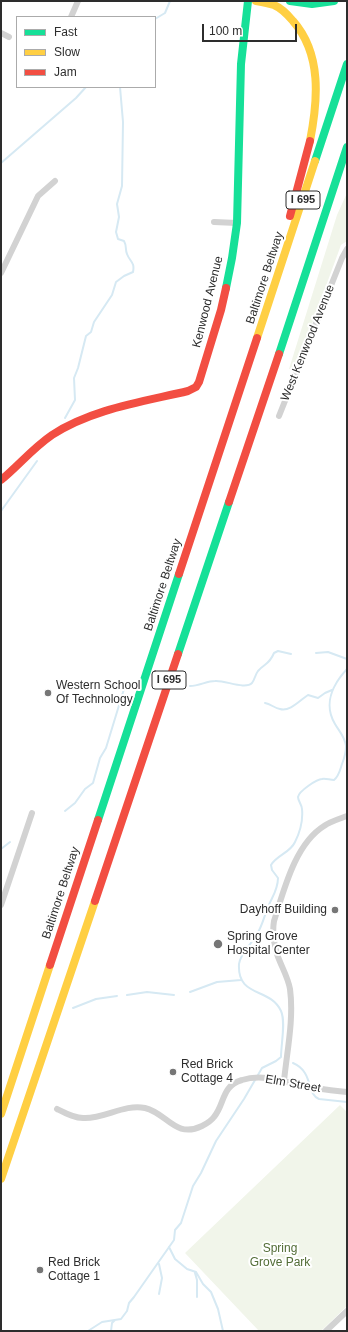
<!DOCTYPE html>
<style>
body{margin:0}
#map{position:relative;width:348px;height:1332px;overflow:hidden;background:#fff;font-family:Helvetica,sans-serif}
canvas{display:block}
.frame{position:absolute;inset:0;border:2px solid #2d2d2d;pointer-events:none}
.legend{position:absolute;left:16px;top:16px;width:140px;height:72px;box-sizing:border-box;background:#fff;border:1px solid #ababab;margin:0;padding:5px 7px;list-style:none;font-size:12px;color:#2d2d2d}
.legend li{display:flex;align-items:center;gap:8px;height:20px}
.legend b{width:20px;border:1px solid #ababab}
.scale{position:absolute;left:202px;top:24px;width:95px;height:18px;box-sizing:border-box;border:2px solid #2d2d2d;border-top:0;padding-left:5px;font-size:12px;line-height:14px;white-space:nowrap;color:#2d2d2d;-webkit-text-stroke:3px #fff;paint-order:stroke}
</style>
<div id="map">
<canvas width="348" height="1332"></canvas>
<div class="frame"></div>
<ul class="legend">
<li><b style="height:5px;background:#16e098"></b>Fast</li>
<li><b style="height:5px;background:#ffcf43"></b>Slow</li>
<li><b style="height:5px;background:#f24e42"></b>Jam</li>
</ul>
<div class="scale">100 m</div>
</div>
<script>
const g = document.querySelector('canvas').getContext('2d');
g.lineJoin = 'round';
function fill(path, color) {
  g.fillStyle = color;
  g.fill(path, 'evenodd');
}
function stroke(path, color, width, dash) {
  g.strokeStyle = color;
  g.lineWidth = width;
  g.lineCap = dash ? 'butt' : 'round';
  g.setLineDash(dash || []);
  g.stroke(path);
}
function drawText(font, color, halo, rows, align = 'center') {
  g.font = font + ' Helvetica,sans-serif';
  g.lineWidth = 4;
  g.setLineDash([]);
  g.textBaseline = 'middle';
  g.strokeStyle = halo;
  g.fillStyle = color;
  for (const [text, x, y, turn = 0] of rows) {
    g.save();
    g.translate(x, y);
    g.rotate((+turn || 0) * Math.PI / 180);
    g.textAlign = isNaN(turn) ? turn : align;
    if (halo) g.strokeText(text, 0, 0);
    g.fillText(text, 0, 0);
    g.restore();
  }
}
fill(new Path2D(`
 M347,193V241L341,245L295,370L289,369L337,215Z
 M340,1105L347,1112V1306L321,1331H259L185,1253Z`), '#f1f5ea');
stroke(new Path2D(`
 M155,19L165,13L170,1
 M1,163L76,98L86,87
 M65,418L75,400L74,378L78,368L86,336L91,332L94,322L112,295L116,282L124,276L133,272C135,262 130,262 127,254C125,250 127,246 124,241L118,239L116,232L119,217L117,204L122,186L123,122L120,87
 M1,511L37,461
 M316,653L328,652L347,659
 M190,686C199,686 207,681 215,681C225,680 245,690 252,683C255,679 255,675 258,671C265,663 269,665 274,653L278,651L291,654
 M265,703C271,704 274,708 280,709C290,712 300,700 308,695L318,698L325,693L332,690
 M65,811L75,803L85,789L93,783L100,758L106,748L124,689L128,687
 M1,849L10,842
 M190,992L217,982L241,980
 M127,995L147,992L174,995
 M73,1008L96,999L117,996
 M293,1063C314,1072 306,1094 319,1099L347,1102
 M169,1247L175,1259L187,1269L196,1272L203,1284L211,1292L218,1309L223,1331
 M159,1264L162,1278L159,1294
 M195,1273L197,1280V1297
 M88,1331L102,1322L121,1319L127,1311L129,1303L134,1297L174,1240L175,1230L181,1223L193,1186L201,1173L216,1141L244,1099L262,1068L276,1061L281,1057C281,1044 286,1022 281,1011C270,987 237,998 239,964C240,954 251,944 256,936C262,927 264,917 268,907C272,897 278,890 278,878L272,870L271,865C277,855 290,853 295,842C300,832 303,819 302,809C302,805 298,801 298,797C299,791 317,779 322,779C325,778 330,780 334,780C339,776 340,770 342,764C344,759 346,751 346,746C345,737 339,731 335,724C323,704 333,684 347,669
 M111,1331L112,1323L115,1320`), '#d6e9f3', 2);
stroke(new Path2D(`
 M71,17L78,1
 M1,33L9,37
 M214,222L237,223
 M1,273L38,196L55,181
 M279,416L342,258L347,249
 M1,905L32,813
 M284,1081C287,1051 294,1019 290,989C288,977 281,966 277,954C274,944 272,933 274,921C284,890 295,844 324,826C331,821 339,819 347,816
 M57,1109C65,1113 76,1119 85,1118C106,1118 124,1104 145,1108C167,1113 175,1139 202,1126C206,1124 211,1121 214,1117C225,1104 221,1086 242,1080C264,1073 287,1083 308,1087C321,1089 334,1091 347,1092
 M326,1331L347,1311`), '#d2d2d2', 6);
stroke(new Path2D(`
 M290,1L312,4L334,1
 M315,161L347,64
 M226,288L232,258L237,223L241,64L248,1
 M279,354L347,147
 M178,654L229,502
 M98,820L179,574`), '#16e098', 8);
stroke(new Path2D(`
 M256,1C262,2 268,3 274,5C281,8 288,15 293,21C322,54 318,100 310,141
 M257,338L315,161
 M1,1114L50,965
 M1,1179L95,901`), '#ffcf43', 8);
stroke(new Path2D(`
 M290,216L310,141
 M1,480C18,466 33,448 52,435C92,409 142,402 188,391L196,387L199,382L221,310L226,288
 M229,502L279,354
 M179,574L257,338
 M95,901L178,654
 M50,965L98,820`), '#f24e42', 8);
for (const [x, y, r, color] of [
 [48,693,4,"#767676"],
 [335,910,4,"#767676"],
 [218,944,5,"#767676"],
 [173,1072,4,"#767676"],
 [40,1270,4,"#767676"]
]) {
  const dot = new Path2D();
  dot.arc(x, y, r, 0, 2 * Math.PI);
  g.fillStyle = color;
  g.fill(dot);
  stroke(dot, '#fff', 1.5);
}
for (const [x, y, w] of [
 [303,200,34],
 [169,680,34]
]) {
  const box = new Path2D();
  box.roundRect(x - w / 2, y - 9, w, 18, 3);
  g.fillStyle = '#fff';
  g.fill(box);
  stroke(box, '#2d2d2d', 1);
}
drawText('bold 11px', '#2d2d2d', null, [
 ["I 695",303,200],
 ["I 695",169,680]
]);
drawText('12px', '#2d2d2d', '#fff', [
 ["Baltimore Beltway",265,278,-72],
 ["Kenwood Avenue",208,302,-76],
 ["West Kenwood Avenue",308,343,-68],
 ["Baltimore Beltway",163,585,-72],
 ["Baltimore Beltway",61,893,-72],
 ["Elm Street",293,1084,10]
]);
drawText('12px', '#2d2d2d', '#fff', [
 ["Western School",56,686],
 ["Of Technology",56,700],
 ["Dayhoff Building",327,910,"right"],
 ["Spring Grove",227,937],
 ["Hospital Center",227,951],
 ["Red Brick",181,1065],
 ["Cottage 4",181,1079],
 ["Red Brick",48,1263],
 ["Cottage 1",48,1277]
], 'left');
drawText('12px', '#536d37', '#fff', [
 ["Spring",280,1249],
 ["Grove Park",280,1263]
]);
</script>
